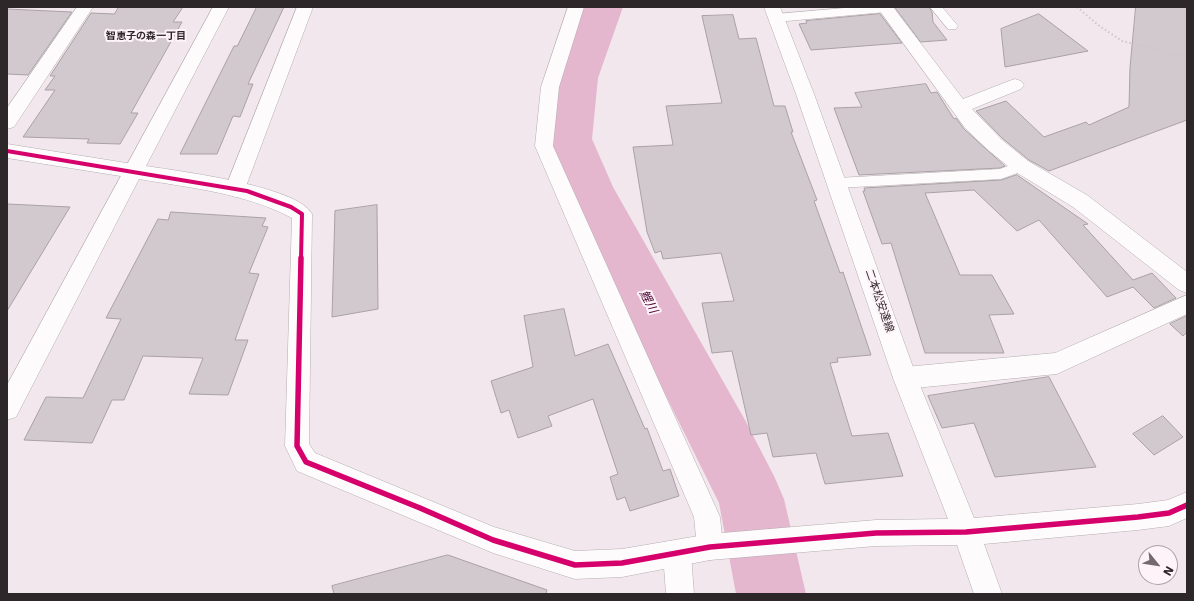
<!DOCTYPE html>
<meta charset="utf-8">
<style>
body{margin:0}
#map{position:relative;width:1194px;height:601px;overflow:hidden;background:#f2e7ec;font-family:"DejaVu Sans",sans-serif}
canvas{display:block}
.frame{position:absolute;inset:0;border:8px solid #2e272a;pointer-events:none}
.north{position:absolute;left:1138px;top:545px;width:40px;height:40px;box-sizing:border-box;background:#fef3f8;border:1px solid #aba1a6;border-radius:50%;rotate:120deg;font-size:11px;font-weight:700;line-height:16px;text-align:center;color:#2e272a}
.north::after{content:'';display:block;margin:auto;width:14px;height:18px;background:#736a6e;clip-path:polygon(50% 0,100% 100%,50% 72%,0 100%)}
</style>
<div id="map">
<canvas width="1194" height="601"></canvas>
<div class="frame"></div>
<div class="north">N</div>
</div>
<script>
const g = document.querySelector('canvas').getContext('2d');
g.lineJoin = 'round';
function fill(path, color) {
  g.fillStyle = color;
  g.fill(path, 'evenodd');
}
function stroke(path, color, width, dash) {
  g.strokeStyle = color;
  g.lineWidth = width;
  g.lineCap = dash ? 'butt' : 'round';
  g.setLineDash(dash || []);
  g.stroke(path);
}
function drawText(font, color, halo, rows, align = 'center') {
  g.font = font + ' "DejaVu Sans","Noto Sans JP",sans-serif';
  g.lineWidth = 4;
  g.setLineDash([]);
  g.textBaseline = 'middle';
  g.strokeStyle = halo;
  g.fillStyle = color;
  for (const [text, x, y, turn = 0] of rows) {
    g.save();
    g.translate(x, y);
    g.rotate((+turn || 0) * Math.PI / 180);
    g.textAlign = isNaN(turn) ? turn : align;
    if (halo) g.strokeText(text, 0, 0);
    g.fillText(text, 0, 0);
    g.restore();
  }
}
fill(new Path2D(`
 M581,7H623L598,78L592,139L613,187L745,420L774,476L784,499L806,594H736L719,503L564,190L544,139L554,78Z`), '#e4b7cf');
const building = new Path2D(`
 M119,7H183L173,22H182L131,113H138L120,144L87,143L89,139L23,137L55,90H45L55,76H50L91,13L114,14Z
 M257,7H284L248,84H253L240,117L233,116L217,154H180L234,46H237Z
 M895,7H929L932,12L933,22L947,40L921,42Z
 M1136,7H1187V120L1049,171L1029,160L1002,138L976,111L1006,101L1044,137L1086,122L1089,125L1129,107L1130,68Z
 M7,9L72,12L28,75L7,74Z
 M880,14L902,43L811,50L799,24L807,23L806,21Z
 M1039,14L1088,51L1005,67L1001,29Z
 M733,15L739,39L756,38L774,106H785L793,132H791L817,200L814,201L840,273L843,272L871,355L837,358L838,362L830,363L852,436L888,433L903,476L825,484L816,453L773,457L767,433L751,435L732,351L712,353L702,303L734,301L721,253L663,259L661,251L655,253L647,232L633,147L673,145L666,106L722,103L702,16Z
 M926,84L931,93L937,92L954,119L956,118L964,129L1005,166L1000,168L859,175L834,108L862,107L855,93Z
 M1017,175L1088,224L1083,225L1133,280L1152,273L1176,298L1154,308L1133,287L1107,297L1039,220L1017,231L974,190L925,193L960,275H992L1014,314L989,315L1004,353H925L891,243L882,244L863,191H865L864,188L1001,180Z
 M7,204L70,207L7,311Z
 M377,205L378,309L332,317L335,211Z
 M171,212L266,218L262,226L268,227L249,273L259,274L235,340H248L228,395L189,394L203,358L143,356L124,400H112L92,443L24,440L46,397L83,398L121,319L106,318L158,219L168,220Z
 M564,309L575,356L608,344L645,429L647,428L663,471L670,469L679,496L630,511L625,497L617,500L610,477L618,474L593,399L548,416L552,426L518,438L509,410L501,413L491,381L533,367L524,316Z
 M1187,316V332L1183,336L1170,324Z
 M1049,377L1096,467L995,477L974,423L942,428L928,396Z
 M1163,416L1183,437L1154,455L1133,434Z
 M448,555L547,590L546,594H334L332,586Z`);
fill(building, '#d1c9cd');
stroke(building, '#a9a1a5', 1);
const lane = new Path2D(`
 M856,7L892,8L886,12L776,22L770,18L776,14Z
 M930,7H942L958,26L956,29H948Z
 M1021,161L1026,162L1028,166L1026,170L1001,179L837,188L832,187L830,183L832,179L837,178L1000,169Z`);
const street = new Path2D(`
 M77,7H93L14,127L7,129V108Z
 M297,7H313L245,189L242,194L235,197L228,194L225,189Z
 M568,7H584L559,87L553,146L720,517L723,547L720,557L710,560L700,557L697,547L694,517L535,146L541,87Z
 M877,7H893L963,99L1009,81L1015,79L1021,81L1024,85L1021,89L972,109L1001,139L1028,161L1087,195L1187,272V293L1179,290L1073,207L1014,171L987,149L965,128Z
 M7,144L133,164L140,166L143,171L140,176L133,178L7,158Z
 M1187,295V314L1057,374L905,389L897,386L893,378L897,370L905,367L1055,353Z
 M677,540L687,544L691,554L694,594H666L663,554L667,544Z`);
const secondary = new Path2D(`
 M213,7H229L146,166C178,171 298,186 312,214L309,444L315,453L494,527L575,551L622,549L710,534L876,520L948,519L893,378L796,94L764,7H780L814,94L917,378L974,518L1138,504L1168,500L1187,492V518L1169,526L1138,530L984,544L1002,594H974L957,545L876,546L710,560L622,577L575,579L493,553L297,471L285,446L292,218C245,193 191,188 139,179L16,417L7,420V385Z`);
stroke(lane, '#b4adb0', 1);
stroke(street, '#b4adb0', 1);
stroke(secondary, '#b4adb0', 1);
stroke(new Path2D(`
 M1077,7L1098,25L1122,41L1187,57`), '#ccc7c9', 2, [1.5, 2.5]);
fill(lane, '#fdfbfc');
fill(street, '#fdfbfc');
fill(secondary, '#fdfbfc');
stroke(new Path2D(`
 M7,151L247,191L291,207L302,214L301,259`), '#d6006c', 4);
stroke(new Path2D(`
 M301,258L297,446L306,462L420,508L493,540L575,565L622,563L710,547L876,533L966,532L1138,517L1169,513L1187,505`), '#d6006c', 5.5);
drawText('bold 10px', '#2e272a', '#fef3f8', [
 ["智恵子の森一丁目",146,36]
]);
drawText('11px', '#2e272a', '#fef3f8', [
 ["二本松安達線",879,301,71]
]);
drawText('italic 12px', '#4f0837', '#fef3f8', [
 ["鯉川",648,302,62]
]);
</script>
